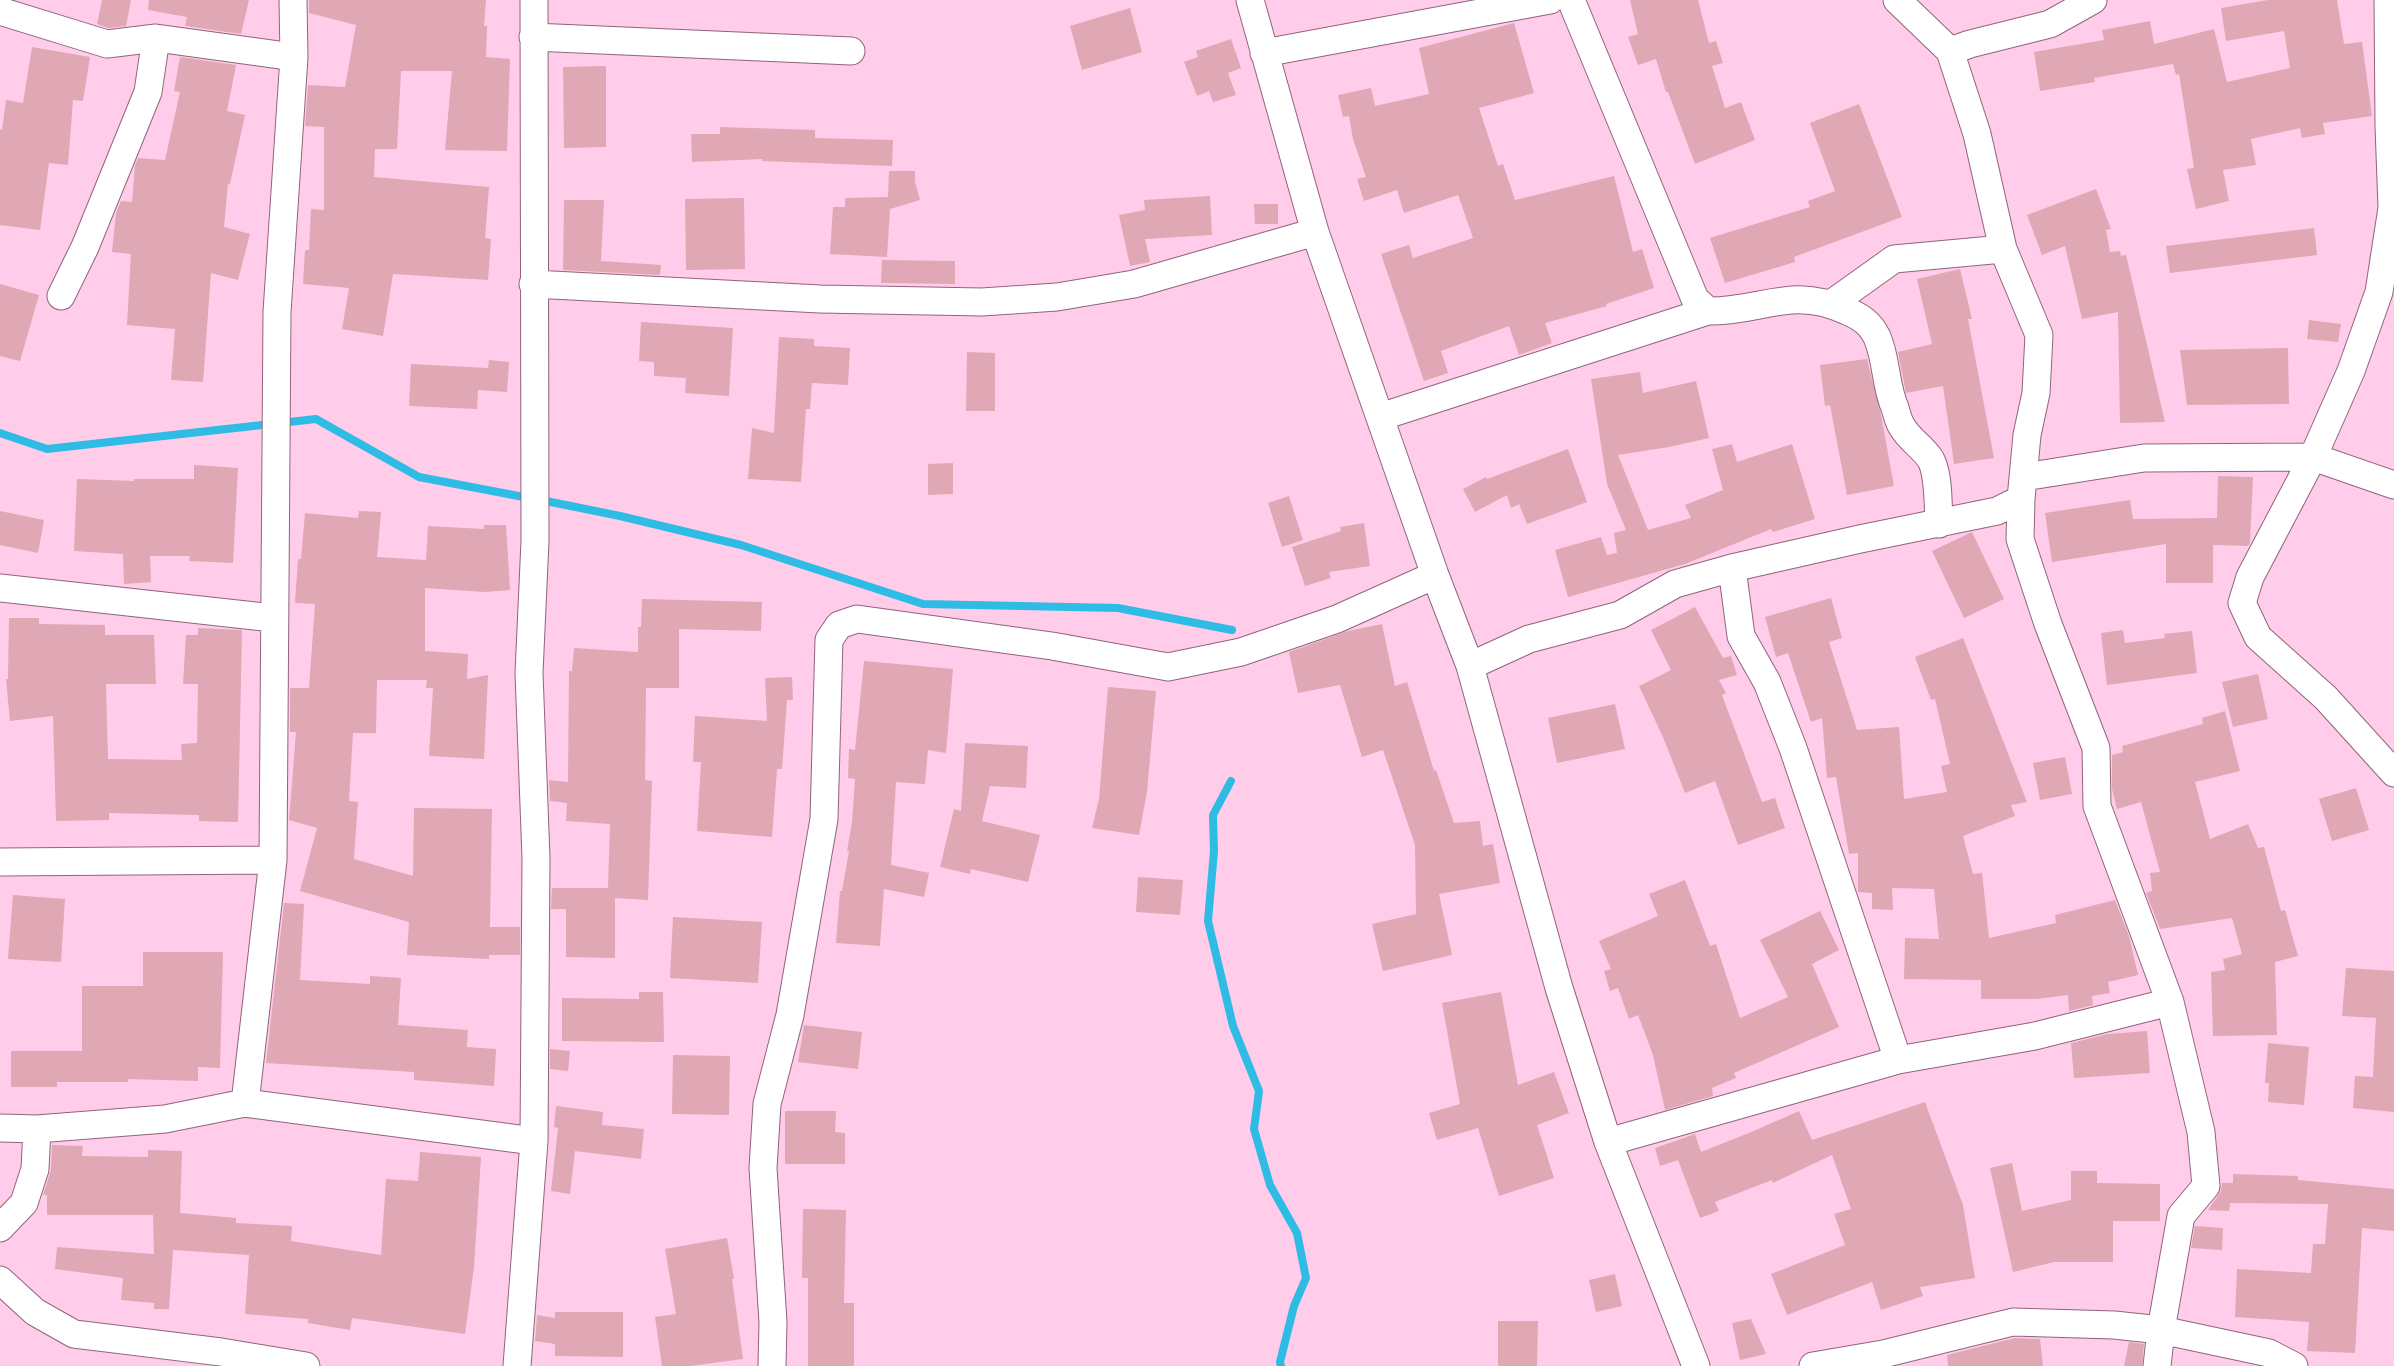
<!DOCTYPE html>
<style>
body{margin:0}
canvas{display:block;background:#ffcce9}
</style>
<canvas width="2394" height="1366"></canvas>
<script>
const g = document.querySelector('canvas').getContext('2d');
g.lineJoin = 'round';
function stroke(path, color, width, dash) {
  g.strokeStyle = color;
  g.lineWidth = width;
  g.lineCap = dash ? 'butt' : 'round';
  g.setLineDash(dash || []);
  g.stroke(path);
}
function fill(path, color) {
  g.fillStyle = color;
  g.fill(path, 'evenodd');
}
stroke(new Path2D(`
 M0,433L47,449L316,419L419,477L529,498
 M541,500L620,516L741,545L923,604L1118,608L1232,630
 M1231,781L1213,815L1214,851L1208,921L1233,1026L1259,1091L1254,1129L1270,1185L1297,1233L1306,1278L1294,1306L1280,1362L1281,1366`), '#2ebbe4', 8);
fill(new Path2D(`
 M102,0H131L126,26L108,28L97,24Z
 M149,0H249L241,34L185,26L187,17L148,10Z
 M309,0H486L484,26H487L486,57L510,59L507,151L445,150L452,71H401L397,149H375L374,177L489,187L485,238L491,239L488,280L393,274L383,336L342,329L349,288L303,284L305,250H309L311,209L324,210V127L305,126L308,85L345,87L356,25L309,13Z
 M1630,0H1698L1709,43L1716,41L1723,63L1712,66L1725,108L1741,102L1755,140L1695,164L1668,92H1666L1656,59L1638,65L1628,37L1638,34Z
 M2268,0H2337L2344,44L2362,42L2372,116L2323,123L2325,134L2302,138L2300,128L2251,139L2256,165L2223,170L2229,201L2196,209L2187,169L2194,168L2179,74L2176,75L2173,64L2094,78L2095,82L2040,91L2034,52L2104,40L2102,30L2150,21L2154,44L2214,29L2227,82L2290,68L2284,31L2226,41L2221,8Z
 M1130,8L1142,52L1082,70L1070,26Z
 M1514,23L1534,93L1479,108L1498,166L1503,164L1515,200L1614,176L1633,252L1642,249L1654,288L1606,304L1607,306L1545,323L1552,343L1519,355L1509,326L1441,351L1448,373L1424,381L1381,254L1409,245L1413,258L1473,238L1458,195L1404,213L1397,190L1364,201L1357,179L1366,177L1353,139L1349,116L1343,117L1338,95L1371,88L1375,106L1429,94L1419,48Z
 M1231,39L1241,68L1228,73L1236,95L1213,102L1209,91L1197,96L1184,62L1198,57L1196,51Z
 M32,47L90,57L83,101L73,100L68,165L49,163L40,230L0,225V129L2,130L6,100L23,103Z
 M180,57L236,65L227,111L245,115L230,184H228L224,227L250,234L238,280L211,273L203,382L171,380L175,329L127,325L131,254L112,252L116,213L121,201L132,202L135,165L138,158L165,160L180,92L174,91Z
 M606,66V147L564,148L563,67Z
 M1859,104L1902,217L1794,257L1795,262L1725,283L1710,238L1810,207L1808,201L1835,191L1810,123Z
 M720,127L815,130V138L893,140L892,166L762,161V159L692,162L691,134H720Z
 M889,171H915V182L920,200L890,209L887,257L830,254L833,207H845V198L888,197Z
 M2096,189L2111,229L2106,230L2110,252L2120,251L2121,256L2126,255L2165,422L2120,423L2118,312L2082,319L2065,246L2042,255L2027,215Z
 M1210,196L1212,235L1145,239L1150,262L1130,266L1119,215L1145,210L1144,200Z
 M744,198L745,269L686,270L685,199Z
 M564,200H604L601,261L661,265L660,275L563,270Z
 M1254,204H1278V224H1255Z
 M2314,228L2317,255L2170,273L2166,246Z
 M882,260L955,261V284L881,283Z
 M1960,269L1972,319H1968L1994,458L1954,464L1943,386L1906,393L1898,352L1932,344L1917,279Z
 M0,284L39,295L20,361L0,356Z
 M2309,320L2341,324L2338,342L2307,339Z
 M641,322L733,328L729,396L685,393L686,378L654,376V362L639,361Z
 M779,337L814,339V346L850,348L848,385L812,383L810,409H806L801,482L748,479L752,428L774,433Z
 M2288,348L2289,404L2187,405L2180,350Z
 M967,352L995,353V411H966Z
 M1867,359L1881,415L1894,486L1847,495L1830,405L1825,406L1820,365Z
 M489,360L509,362L507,392L478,390L477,409L409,406L411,364L488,368Z
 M1640,372L1643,393L1696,381L1709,438L1669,447L1618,455L1648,530L1691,518L1685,505L1723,490L1712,449L1732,444L1737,462L1792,444L1815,519L1773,532L1771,529L1685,564L1568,597L1555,550L1601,537L1607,555L1617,553L1614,533L1626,530L1607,484L1591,379Z
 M1568,449L1587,502L1527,524L1519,504L1511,508L1507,495L1475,512L1463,489L1486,477L1487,479Z
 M953,463V494L928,495V464Z
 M194,465L238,468L233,563L189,561L190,556H150L151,582L124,584L123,554L74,551L77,479L134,481V479H194Z
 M2218,476L2253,477L2250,543L2248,546L2213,545V583H2166V544L2052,562L2045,513L2130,500L2133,519L2217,518Z
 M1289,496L1303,540L1282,547L1268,503Z
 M0,511L44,520L38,553L0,545Z
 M359,511L381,512L377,557L426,560L428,526L484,529V525H506L510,590L485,592L425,588V651L468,654L467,679L488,675L484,759L429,756L433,688H426L427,680H377L376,733H353L349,801L358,802L354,859L413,876L414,808L492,809L490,927H520V955H489V959L407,955L409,922L300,891L317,828L289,820L296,732H290V688H309L315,604L295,603L298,559H301L305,513L358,518Z
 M1364,523L1370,566L1329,572L1331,578L1305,586L1292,547L1341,531L1340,527Z
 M1972,532L2004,599L1964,618L1932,551Z
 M1831,598L1842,638L1829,642L1857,730L1899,727L1904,799L1947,792L1941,766L1950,764L1935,699L1931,700L1915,657L1963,638L2027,802L2011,805L2015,816L1963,836L1973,874L1982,873L1989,938L2056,923L2055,915L2115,900L2129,936L2138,975L2108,982L2110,993L2092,996L2093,1005L2069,1011L2068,995L2037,999H1981V980L1904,979L1905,938L1939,939L1934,889L1892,888L1893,910L1872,909V893L1858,892V853L1849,854L1836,777L1827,778L1822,718L1811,722L1788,653L1776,657L1765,617Z
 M642,599L762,602L761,631L679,629V688H646L645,780L652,781L648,900L615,898V958L566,957V909H551L552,888H608L610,824L566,821L567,803L550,801L549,780L568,782L569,671H572L574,648L638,652V627H641Z
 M1695,607L1723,658L1731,656L1737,675L1719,680L1726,693L1722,695L1762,802L1775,798L1785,828L1738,845L1715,781L1685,793L1663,737L1639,686L1671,670L1651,630Z
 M9,618H39V624L105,625V635H154L156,684H106L108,759L182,760L181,744L197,743L198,684H183L186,635H198V628L242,630L238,822L199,821V815L109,813V820L56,821L53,716L10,721L6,679H8Z
 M1382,624L1395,686L1407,682L1434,771L1436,770L1454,823L1480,821L1483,846L1493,844L1500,883L1439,894L1452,955L1383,971L1372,924L1416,914L1415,845L1383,750L1362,757L1340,685L1298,693L1289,652L1348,631Z
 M2123,630L2125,643L2165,638L2164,634L2192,631L2197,673L2107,685L2101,633Z
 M864,661L953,669L946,753L928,750L925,784L896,782L891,865L929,873L924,897L884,889L880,946L836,943L840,891H842L849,851H847L852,822L855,779L848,778L849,749L855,750Z
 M2258,674L2268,719L2233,727L2222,682Z
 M792,677L793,700H787L782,769H777L772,837L697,831L701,762H693L695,716L767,721L765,678Z
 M1108,687L1156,691L1147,792L1139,835L1092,828L1099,799Z
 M1615,704L1625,749L1557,763L1548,718Z
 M2225,711L2240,771L2195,782L2210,839L2248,824L2258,848L2264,847L2281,911L2285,910L2298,956L2275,962L2277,1035L2213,1036L2211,972L2225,970L2223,959L2242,954L2232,918L2160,929L2146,893L2152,891L2150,873L2160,872L2141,802L2117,809L2112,789V755L2123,752L2122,746L2203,724L2202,718Z
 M965,743L1028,746L1026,788L990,786L982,821L1040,835L1028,882L971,869L970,874L940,867L954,809L961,811Z
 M2065,757L2072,794L2040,800L2033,763Z
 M2356,788L2369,830L2332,841L2319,799Z
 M1138,877L1183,880L1180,915L1136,912Z
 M1685,880L1710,946L1716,944L1740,1018L1788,997L1760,940L1820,911L1839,950L1812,964L1839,1027L1734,1073L1736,1078L1712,1088L1713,1096L1665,1110L1653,1055L1638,1015L1629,1019L1618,988L1610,991L1604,971L1611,969L1599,941L1658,916L1649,894Z
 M13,895L65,899L61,962L8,959Z
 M284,903L304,904L300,980L370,984V976L401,978L398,1025L468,1030L467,1047L496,1049L494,1086L414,1080V1072L266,1063Z
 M673,917L762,922L758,983L670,978Z
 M143,952H223L220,1068L198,1067V1081L128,1079V1082H57V1087H11V1051H82V986H143Z
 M2346,968L2394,971V1112L2353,1108L2355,1076L2373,1077L2376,1018L2342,1016Z
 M639,992H663L664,1042L562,1041V998L639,999Z
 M1501,992L1518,1085L1554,1072L1569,1113L1537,1125L1554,1178L1499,1196L1478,1128L1437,1140L1429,1113L1460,1104L1442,1003Z
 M804,1025L862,1032L858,1069L798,1062Z
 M2147,1031L2150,1073L2074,1078L2071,1043L2108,1034Z
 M2268,1043L2309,1047L2304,1105L2268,1102L2269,1083H2265Z
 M550,1049L570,1051L568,1071L550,1069Z
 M673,1055L730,1056L729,1115L672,1114Z
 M1925,1102L1963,1205L1975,1278L1920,1287L1923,1296L1881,1310L1872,1282L1787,1315L1771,1274L1845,1245L1834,1214L1851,1209L1832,1155L1773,1183L1772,1180L1715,1202L1719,1211L1700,1218L1678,1160L1660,1166L1655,1148L1695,1134L1701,1152L1749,1133L1799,1111L1812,1140Z
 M556,1106L603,1112L602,1125L644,1129L641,1159L575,1151L570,1194L551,1191L558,1128L554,1127Z
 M785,1111H836L835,1132L845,1133V1164H785Z
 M52,1145L83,1146L82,1156L148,1157V1150L182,1151L180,1213L236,1218V1223L292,1226L291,1241L381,1255L386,1179L418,1181L420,1152L481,1157L474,1267L465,1334L352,1318L350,1330L308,1323V1319L245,1314L249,1255L173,1250L169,1309H154V1303L121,1300L123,1278L55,1269L57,1247L154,1254L153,1215H47V1195H43L51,1170Z
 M2012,1163L2022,1211L2071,1200V1171H2097V1183L2160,1184V1221H2113V1262H2054L2013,1272L1990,1168Z
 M2233,1174L2298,1176V1180L2394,1189V1231L2362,1228L2355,1353L2307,1351L2309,1322L2235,1317L2237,1269L2311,1273L2313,1244H2325L2328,1204L2230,1203L2229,1211L2208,1210L2221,1191L2222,1183H2233Z
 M803,1209L846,1210L844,1303H854V1366H808V1278H802Z
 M2195,1226L2223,1228L2222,1250L2191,1248Z
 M727,1238L734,1279H732L743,1359L690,1366H662L655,1317L676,1314L665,1249Z
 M1615,1274L1622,1306L1596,1312L1589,1280Z
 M555,1312H623V1357L555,1356V1344L535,1341L537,1315L555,1318Z
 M1751,1319L1766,1354L1740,1360L1732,1323Z
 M1498,1321H1538L1537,1366H1498Z
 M2015,1338L2040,1339L2043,1366H1948L1947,1355Z
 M2129,1342L2144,1344L2142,1366H2124Z`), '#e0a8b5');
const street = new Path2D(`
 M1250,0L1315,232L1435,575L1470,666L1559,988L1608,1142L1696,1366
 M1571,0L1695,299L1708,311C1762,312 1791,285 1847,311C1861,317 1870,323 1877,337C1887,360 1885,385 1895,408C1897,414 1898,420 1901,425C1908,439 1923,447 1931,460C1939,475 1938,507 1939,524
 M1897,0L1950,51L1977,134L2003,249L2039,335L2036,393L2027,435L2021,499L2020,539L2048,624L2096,748L2097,806L2170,1002L2201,1132L2206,1186L2181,1216L2161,1330L2157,1366
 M2388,0L2389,126L2392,208L2379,292L2351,371L2313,457L2250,577L2242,603L2258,637L2326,698L2394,773
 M0,11L107,44L156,38L294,57
 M533,37L851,51
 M1950,51L1970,44L2050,24L2093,0
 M1264,53L1550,0
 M533,284L820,299L982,302L1057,297L1134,284L1315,232
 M61,296L85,247L148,92L156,38
 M1831,304L1894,259L2003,249
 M1380,417L1708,311
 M2024,477L2144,458L2313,457L2394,485
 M1732,568L1741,636L1767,682L1793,748L1898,1060
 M0,588L273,618
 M1470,666L1529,639L1620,615L1675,584L1732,568L1860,539L1997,511L2021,499
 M0,862L273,860
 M245,1103L273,860L277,312L294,57L293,0
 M0,1128L37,1129L165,1119L245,1103L534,1141
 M1608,1142L1898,1060L2035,1036L2170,1002
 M0,1228L24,1203L35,1169L37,1129
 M0,1280L35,1312L74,1334L221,1352L306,1366
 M517,1366L534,1141L536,858L529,673L535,541L534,0
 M772,1366L773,1322L763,1168L767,1104L790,1015L824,819L829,640L839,625L857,619L1052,646L1168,667L1241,652L1337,619L1435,575
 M1813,1366L1883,1354L2013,1322L2114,1325L2161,1330L2269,1353L2294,1366`);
stroke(street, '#90647e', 29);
stroke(street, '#fff', 27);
</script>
